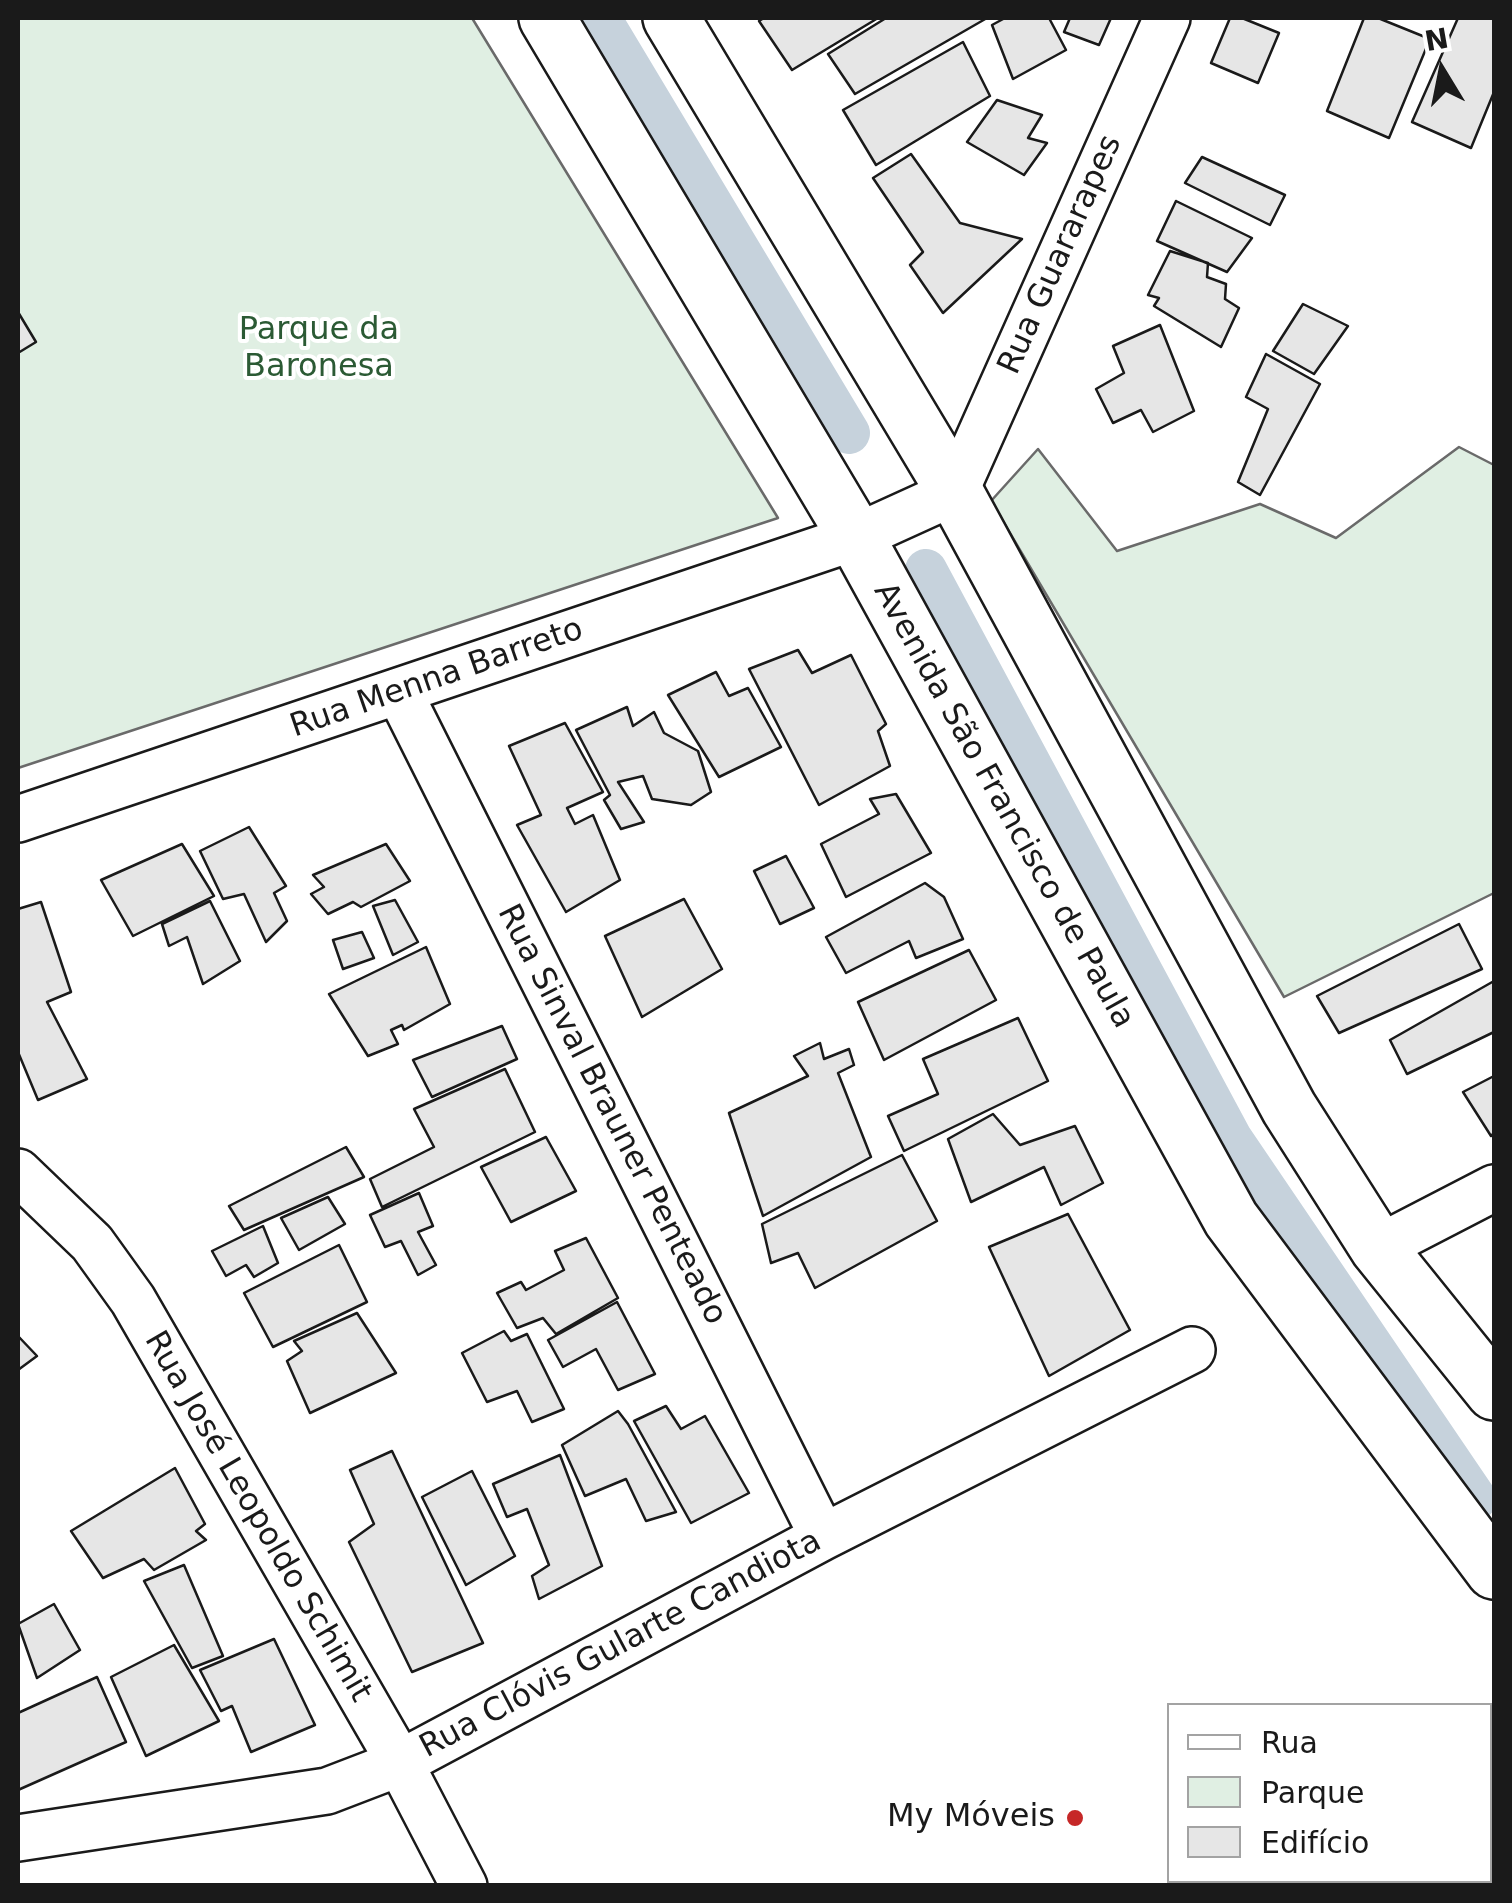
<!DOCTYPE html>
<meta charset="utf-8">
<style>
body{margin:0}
#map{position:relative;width:1512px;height:1903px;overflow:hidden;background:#fff;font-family:"DejaVu Sans",sans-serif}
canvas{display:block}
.frame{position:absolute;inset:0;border:20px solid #1a1a1a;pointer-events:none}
.legend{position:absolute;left:1167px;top:1703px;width:325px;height:180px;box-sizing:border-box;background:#fff;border:2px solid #a3a3a3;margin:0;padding:12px 18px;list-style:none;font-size:30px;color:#1a1a1a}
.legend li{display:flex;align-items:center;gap:20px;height:50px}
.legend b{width:50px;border:2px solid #a3a3a3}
.north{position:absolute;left:1392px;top:20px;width:100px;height:100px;-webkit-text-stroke:8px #fff;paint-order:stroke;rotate:350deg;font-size:28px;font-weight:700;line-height:40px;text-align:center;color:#1a1a1a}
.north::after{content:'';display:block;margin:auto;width:35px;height:45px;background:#1a1a1a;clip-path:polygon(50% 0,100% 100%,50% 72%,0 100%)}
</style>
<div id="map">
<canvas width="1512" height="1903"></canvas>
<div class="frame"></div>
<ul class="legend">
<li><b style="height:12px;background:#fff"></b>Rua</li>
<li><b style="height:28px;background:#e0efe3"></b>Parque</li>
<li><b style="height:28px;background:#e6e6e6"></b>Edifício</li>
</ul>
<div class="north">N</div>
</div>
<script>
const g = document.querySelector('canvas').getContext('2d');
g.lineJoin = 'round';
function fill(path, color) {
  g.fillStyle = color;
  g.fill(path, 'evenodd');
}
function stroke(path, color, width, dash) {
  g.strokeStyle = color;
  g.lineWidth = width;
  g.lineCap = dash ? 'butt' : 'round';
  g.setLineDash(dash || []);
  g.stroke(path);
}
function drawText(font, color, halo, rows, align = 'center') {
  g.font = font + ' "DejaVu Sans",sans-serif';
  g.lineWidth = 8;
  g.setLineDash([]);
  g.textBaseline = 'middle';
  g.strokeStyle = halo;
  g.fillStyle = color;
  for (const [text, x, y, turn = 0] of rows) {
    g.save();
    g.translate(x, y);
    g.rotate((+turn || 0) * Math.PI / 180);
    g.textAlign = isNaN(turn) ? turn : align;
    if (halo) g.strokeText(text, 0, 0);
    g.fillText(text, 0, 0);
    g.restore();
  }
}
const green = new Path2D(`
 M18,18H472L778,518L18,768Z
 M1459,447L1494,465V893L1284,997L991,501L1038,449L1117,551L1260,504L1336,538Z`);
fill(green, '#e0efe3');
stroke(green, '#6a6a6a', 2.5);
stroke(new Path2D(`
 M600,18L849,433
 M926,570L1231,1138L1476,1499`), '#c6d2dc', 42);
const building = new Path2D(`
 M764,18H878L792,70L759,21Z
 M886,18H987L855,94L828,54Z
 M1005,18H1049L1066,50L1013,79L992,25Z
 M1070,18H1111L1099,45L1064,32Z
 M1230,18H1242L1279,33L1258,83L1211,63Z
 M1364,18H1378L1430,39L1389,138L1327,111Z
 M1458,18H1494V92L1471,148L1412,122Z
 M963,42L990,96L876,165L843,110Z
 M997,100L1042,115L1028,138L1047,143L1024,175L967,142Z
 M911,154L960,223L1022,239L943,313L910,265L923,252L873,178Z
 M1202,157L1285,195L1270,225L1185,183Z
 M1176,201L1252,238L1227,272L1157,241Z
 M1170,251L1208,263L1207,277L1226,284L1225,299L1239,308L1221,347L1154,306L1159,298L1148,295Z
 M1303,304L1348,326L1314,374L1273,351Z
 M18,312L36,342L18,353Z
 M1160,325L1194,411L1153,432L1141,410L1113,423L1096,389L1124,373L1113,346Z
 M1266,354L1320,384L1260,495L1238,482L1268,409L1246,397Z
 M798,650L812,673L851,655L886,724L878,731L890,766L819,805L749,669Z
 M716,672L729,696L748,688L781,747L719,777L668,695Z
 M627,707L633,726L654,712L664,733L698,751L711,792L691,805L652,799L643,776L618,782L644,822L621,829L604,800L610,795L576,730Z
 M565,723L603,792L567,808L575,824L593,815L620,880L566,912L517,825L541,815L509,746Z
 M896,794L931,853L846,897L821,844L879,814L870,799Z
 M249,827L286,886L274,893L287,921L266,942L244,894L223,899L200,851Z
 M182,844L214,896L133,936L101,880Z
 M386,844L410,881L361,907L353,902L328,914L311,894L324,887L313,875Z
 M786,856L814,908L780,924L754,871Z
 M925,883L944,897L963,939L916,958L909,941L846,973L826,937Z
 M684,899L722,969L642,1017L605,936Z
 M395,900L418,942L393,955L373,906Z
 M210,901L240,961L203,984L187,937L169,946L162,924Z
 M41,902L71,992L47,1002L87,1079L38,1100L18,1052V909Z
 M1459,924L1482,969L1339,1033L1317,996Z
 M362,932L374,958L343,969L333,940Z
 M426,947L450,1004L404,1030L402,1025L391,1030L398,1044L368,1056L329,994Z
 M969,950L996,1000L884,1060L858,1002Z
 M1494,981V1032L1407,1074L1390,1040Z
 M1018,1018L1048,1081L904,1151L888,1116L938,1094L923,1059Z
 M502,1026L517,1059L432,1097L413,1060Z
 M820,1043L824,1059L849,1049L854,1065L838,1073L871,1157L763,1216L729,1113L808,1076L794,1056Z
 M505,1069L535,1132L382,1207L370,1179L434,1147L414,1109Z
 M1494,1076V1133L1491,1136L1463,1092Z
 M993,1114L1020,1145L1075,1126L1103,1183L1061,1205L1044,1167L971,1202L948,1139Z
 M546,1137L576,1191L511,1222L481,1167Z
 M346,1147L364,1177L244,1230L229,1206Z
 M902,1155L937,1221L815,1288L798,1253L771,1263L762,1224Z
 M419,1193L433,1226L418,1232L436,1265L418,1275L401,1241L385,1247L370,1215Z
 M328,1197L345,1224L299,1250L281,1218Z
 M1068,1214L1130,1330L1049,1376L989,1247Z
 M263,1226L278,1263L254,1277L246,1265L226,1276L212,1251Z
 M586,1238L618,1298L556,1334L543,1318L517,1328L497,1293L521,1282L526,1290L564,1270L555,1251Z
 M339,1245L367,1302L273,1347L244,1293Z
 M617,1302L655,1374L618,1390L596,1349L563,1367L548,1340Z
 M357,1313L396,1373L310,1413L287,1361L302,1351L294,1341Z
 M504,1331L511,1341L527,1334L564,1409L532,1422L517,1391L487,1402L462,1353Z
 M18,1336L37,1356L18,1370Z
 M666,1406L681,1429L705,1416L749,1493L691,1523L634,1421Z
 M618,1411L628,1424L676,1512L646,1521L626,1479L585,1496L562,1445Z
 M392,1451L483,1643L412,1672L349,1542L374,1524L350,1470Z
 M560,1455L602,1566L539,1599L532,1576L549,1565L527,1509L507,1517L493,1484Z
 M175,1468L205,1524L196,1531L206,1540L154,1570L144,1559L103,1578L71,1531Z
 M472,1471L515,1556L466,1585L422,1497Z
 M184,1565L223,1656L192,1668L144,1581Z
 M54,1604L80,1650L37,1678L18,1624Z
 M274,1639L315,1725L251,1752L232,1706L221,1711L200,1670Z
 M174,1645L219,1721L146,1756L111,1677Z
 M97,1677L126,1742L18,1790V1713Z`);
fill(building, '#e6e6e6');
stroke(building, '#1a1a1a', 2.5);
const minor = new Path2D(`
 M399,692L823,1537
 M18,819L856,537L955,492L1167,18
 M18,1172L92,1243L133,1300L400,1763L464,1886
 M1378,1248L1494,1188
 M18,1838L327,1791L400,1763L823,1537L1192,1350`);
const major = new Path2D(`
 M547,18L856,537L1231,1219L1494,1571
 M671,18L955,492L1289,1108L1378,1248L1494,1392
 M1490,1784L1494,1781
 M1296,1886L1305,1880
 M1488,1886L1494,1882`);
stroke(minor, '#1a1a1a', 50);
stroke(major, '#1a1a1a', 60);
stroke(minor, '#fff', 45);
stroke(major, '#fff', 55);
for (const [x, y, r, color] of [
 [1075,1818,10,"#c62828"]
]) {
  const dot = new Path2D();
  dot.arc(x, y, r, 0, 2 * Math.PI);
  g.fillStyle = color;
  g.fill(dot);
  stroke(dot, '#fff', 4);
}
drawText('32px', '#1a1a1a', '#fff', [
 ["Rua Guararapes",1061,255,-66],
 ["Rua Menna Barreto",437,679,-19],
 ["Avenida São Francisco de Paula",1003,806,61],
 ["Rua Sinval Brauner Penteado",611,1115,63],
 ["Rua José Leopoldo Schimit",257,1517,60],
 ["Rua Clóvis Gularte Candiota",621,1645,-28]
]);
drawText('32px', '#2b5a34', '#fff', [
 ["Parque da",319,331],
 ["Baronesa",319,368]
]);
drawText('32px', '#1a1a1a', '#fff', [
 ["My Móveis",1055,1818]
], 'right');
</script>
